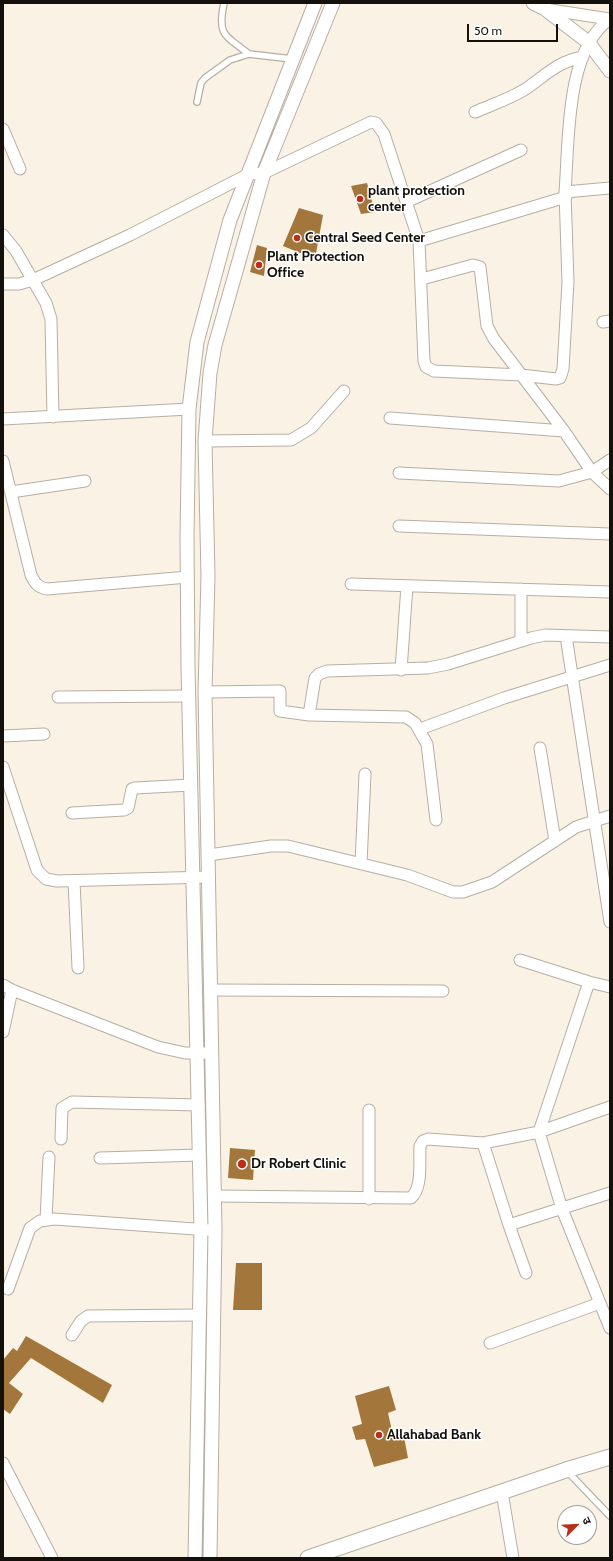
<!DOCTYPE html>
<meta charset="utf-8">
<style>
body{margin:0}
#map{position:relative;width:613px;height:1561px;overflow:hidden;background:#fbf2e6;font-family:Cabin,"Noto Sans Devanagari",sans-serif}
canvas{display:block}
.frame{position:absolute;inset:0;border:4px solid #14110d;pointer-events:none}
.north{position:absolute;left:557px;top:1505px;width:40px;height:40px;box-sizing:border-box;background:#fff;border:1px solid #a1a09e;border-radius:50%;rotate:66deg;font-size:11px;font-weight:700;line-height:16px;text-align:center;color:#14110d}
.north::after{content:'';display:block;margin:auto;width:14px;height:18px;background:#bb2f19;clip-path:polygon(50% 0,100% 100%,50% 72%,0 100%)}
.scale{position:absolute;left:467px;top:24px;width:91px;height:18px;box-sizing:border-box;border:2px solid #14110d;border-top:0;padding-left:5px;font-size:12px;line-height:14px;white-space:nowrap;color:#14110d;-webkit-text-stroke:3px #fff;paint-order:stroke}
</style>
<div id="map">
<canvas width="613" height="1561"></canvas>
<div class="frame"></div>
<div class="north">उ</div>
<div class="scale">50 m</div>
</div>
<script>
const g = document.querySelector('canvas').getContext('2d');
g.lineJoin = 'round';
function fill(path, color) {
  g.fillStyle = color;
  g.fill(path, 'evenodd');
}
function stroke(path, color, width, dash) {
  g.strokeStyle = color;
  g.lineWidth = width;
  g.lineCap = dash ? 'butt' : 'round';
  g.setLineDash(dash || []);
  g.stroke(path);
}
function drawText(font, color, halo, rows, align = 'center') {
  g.font = font + ' Cabin,sans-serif';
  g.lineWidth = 3;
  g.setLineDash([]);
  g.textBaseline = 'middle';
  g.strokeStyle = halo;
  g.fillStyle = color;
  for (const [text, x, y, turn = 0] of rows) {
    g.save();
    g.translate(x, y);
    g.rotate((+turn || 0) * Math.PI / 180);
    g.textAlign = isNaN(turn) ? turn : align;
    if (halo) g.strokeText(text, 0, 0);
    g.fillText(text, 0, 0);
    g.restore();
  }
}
fill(new Path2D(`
 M367,183L375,212L361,214L351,186Z
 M299,208L323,215L315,259L283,246Z
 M257,245L267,248L264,276L250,272Z
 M230,1148L255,1150L253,1180L228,1178Z
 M236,1263H262V1310H233Z
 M26,1336L112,1385L103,1403L31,1358L9,1383L23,1394L10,1414L3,1409V1360L13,1348L17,1351Z
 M389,1386L396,1410L388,1413L394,1440L404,1437L408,1458L374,1467L365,1439L356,1440L352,1427L362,1424L355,1396Z`), '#a3773c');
const service = new Path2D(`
 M224,3C217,36 225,35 249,54
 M197,102L201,83L205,78L230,60L249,54L292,59
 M567,1471L610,1516`);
const minor = new Path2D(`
 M545,9L609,19
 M475,112C491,105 509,99 524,90C545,76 556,62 583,57
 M3,129L20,169
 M565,192C569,142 565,50 610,19
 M406,202L521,150
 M3,235L16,251L46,303L51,319L53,417
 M419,241L566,197
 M422,279L473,265L480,267L487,326L494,339L564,431L592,472L610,489
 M3,284H19L33,280L130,235L249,174L264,173L371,122L376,123L384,134L419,241L424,361L426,367L434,371L521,375L556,379L560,378L563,369L568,282L565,192L610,188
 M603,322L610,321
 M390,418L564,431
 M3,419L189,409
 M205,441L291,440L311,428L344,391
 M3,461L31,575C35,583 37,587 47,589L188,577
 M399,473L559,481L592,472L610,460
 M11,492L85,481
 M399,526L610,534
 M351,584L610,592
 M566,636L610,922
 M521,641V589
 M401,670L407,586
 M205,692L280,691V711L309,715L406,717L415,723L427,744L436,820
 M58,697L189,696
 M309,715L315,678L319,674L327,671L428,668L448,664L531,638L545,635L610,637
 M420,729L504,698L610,665
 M3,736L44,734
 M540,748L555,841
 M3,767L37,870L46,879L57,881L209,877
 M72,813L124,810L128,808L132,789L135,788L191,785
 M209,855L271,846H288L407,875L453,892H463L492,882L576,827L610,816
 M361,864L365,774
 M74,881L78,968
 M520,960L589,982
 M3,985L12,990L158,1047L185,1053H212
 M610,987L589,982L539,1132L562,1209L610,1328
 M211,990L443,991
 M3,1032L12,990
 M610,1107L539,1132L483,1143L509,1225L610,1193
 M61,1139L62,1108L72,1102L199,1105
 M100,1158L200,1155
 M215,1196L411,1198C423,1187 419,1162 420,1146L423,1141L428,1139L483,1143
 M369,1199V1110
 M46,1220L49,1157
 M509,1225L526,1273
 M8,1289L30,1228L40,1221L54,1219L209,1230
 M72,1335L81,1321L88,1316L200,1315
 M490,1343L600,1303
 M3,1463L52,1558
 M502,1492L513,1558`);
const tertiary = new Path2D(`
 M533,3L545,9L588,42L610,71
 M195,1558L201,1229L188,668L187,536L189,409L197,342L230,220L315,3
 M210,1558L215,1230L205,692L208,576L205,441L210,373L215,345L264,173L333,3`);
const secondary = new Path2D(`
 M308,1558L566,1470L610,1457`);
stroke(service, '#b7aea3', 8);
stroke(minor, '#b7aea3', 13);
stroke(tertiary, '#b7aea3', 15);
stroke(secondary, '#b7aea3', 17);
stroke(service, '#fff', 5.5);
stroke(minor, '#fff', 11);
stroke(tertiary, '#fff', 13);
stroke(secondary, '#fff', 15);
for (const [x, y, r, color] of [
 [360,199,4,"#bb2f19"],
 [297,238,4,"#bb2f19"],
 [259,265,4,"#bb2f19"],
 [242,1164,5,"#bb2f19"],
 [379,1435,4,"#bb2f19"]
]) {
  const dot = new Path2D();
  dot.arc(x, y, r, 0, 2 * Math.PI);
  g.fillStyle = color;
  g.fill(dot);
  stroke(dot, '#fff', 1.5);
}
drawText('bold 14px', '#14110d', '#fff', [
 ["plant protection",368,191],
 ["center",368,207],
 ["Central Seed Center",305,238],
 ["Plant Protection",267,257],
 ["Office",267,273],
 ["Dr Robert Clinic",251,1164],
 ["Allahabad Bank",387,1435]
], 'left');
</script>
